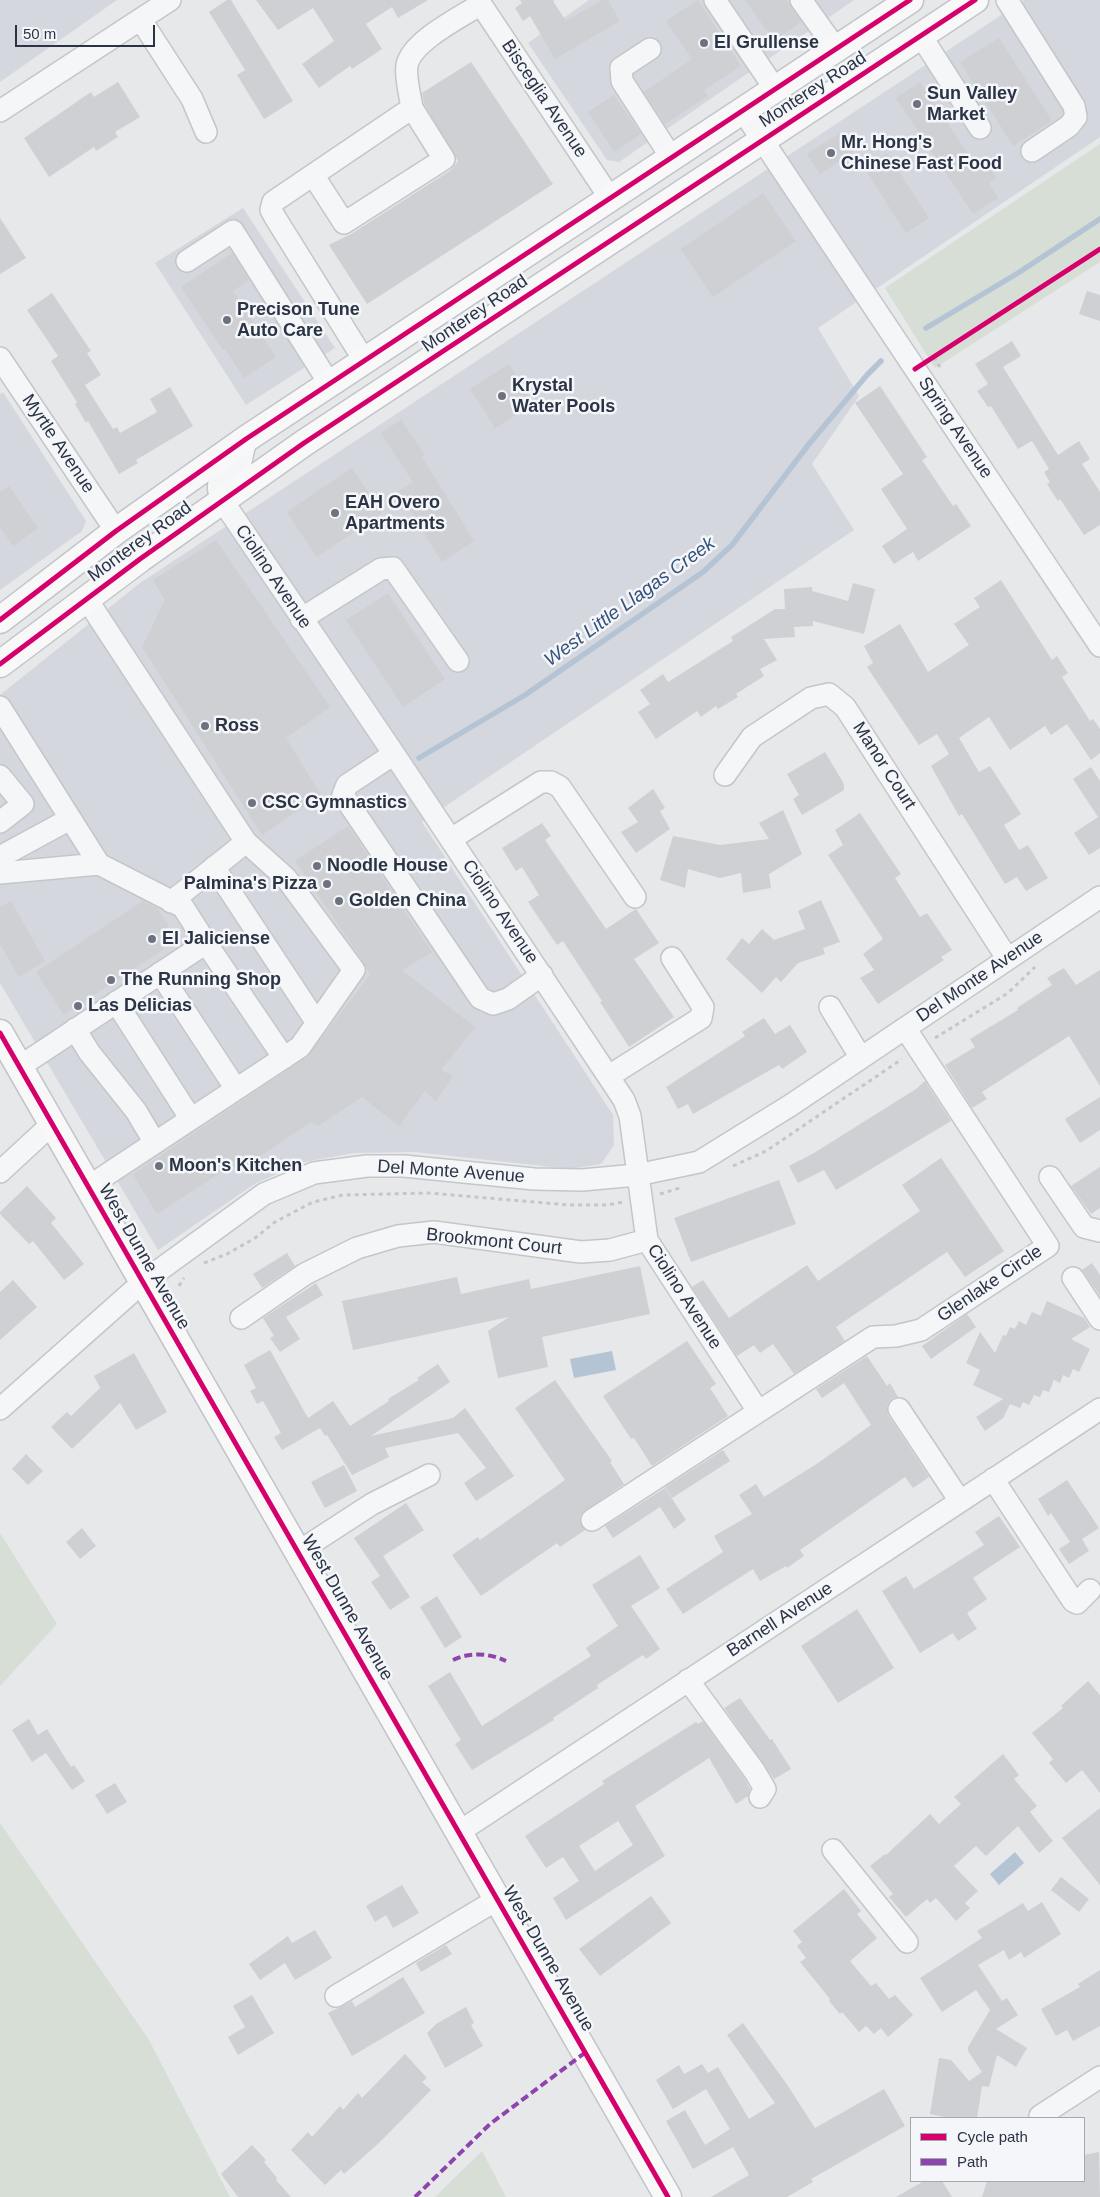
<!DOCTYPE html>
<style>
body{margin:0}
#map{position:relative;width:1100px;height:2197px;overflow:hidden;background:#e6e8ea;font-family:Helvetica,sans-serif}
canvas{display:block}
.legend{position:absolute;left:910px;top:2117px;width:175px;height:65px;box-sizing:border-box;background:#f4f6f9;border:1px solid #a4a8b1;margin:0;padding:6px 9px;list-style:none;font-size:15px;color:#2b3445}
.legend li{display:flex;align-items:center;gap:10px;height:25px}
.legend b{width:25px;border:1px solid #a4a8b1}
.scale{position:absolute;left:15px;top:25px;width:140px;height:22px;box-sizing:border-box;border:2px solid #2b3445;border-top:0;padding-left:6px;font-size:15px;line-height:18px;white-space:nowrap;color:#2b3445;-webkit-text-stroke:4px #f4f6f9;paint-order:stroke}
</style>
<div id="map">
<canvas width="1100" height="2197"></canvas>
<ul class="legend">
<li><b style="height:6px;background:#d6006c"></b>Cycle path</li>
<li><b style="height:6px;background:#8e44ad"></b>Path</li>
</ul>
<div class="scale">50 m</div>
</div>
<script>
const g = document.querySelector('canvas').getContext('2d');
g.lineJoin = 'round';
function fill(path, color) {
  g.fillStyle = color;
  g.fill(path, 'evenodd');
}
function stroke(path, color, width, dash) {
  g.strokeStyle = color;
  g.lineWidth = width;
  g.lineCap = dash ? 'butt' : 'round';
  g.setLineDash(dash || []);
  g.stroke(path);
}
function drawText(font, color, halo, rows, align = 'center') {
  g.font = font + ' Helvetica,sans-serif';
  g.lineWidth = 5;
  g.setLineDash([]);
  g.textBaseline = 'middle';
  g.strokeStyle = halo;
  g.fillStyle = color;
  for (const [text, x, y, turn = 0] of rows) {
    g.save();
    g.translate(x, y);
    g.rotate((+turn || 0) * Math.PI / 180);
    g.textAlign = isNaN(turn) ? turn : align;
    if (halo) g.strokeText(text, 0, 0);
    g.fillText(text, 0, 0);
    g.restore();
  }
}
fill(new Path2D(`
 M0,0H117L0,82Z
 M589,0H854L619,162L607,160L528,43Z
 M1024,0H1100V137L818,328L859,396L812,464L854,530L422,822L613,1115L614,1145L601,1164L570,1169L415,1152L354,1153L304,1162L256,1183L158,1250L0,983V695L140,583Z
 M243,208L335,348L246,405L155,263Z
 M3,392L86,521L82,531L0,590V394Z`), '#d4d7dd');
fill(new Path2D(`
 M1100,144V262L935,368L885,288Z
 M0,1533L57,1624L0,1686Z
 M0,1823L149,2040L230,2197H0Z
 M482,2151L506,2197H435Z`), '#d6ded6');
fill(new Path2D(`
 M612,1351L616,1370L574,1378L570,1359Z
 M1015,1852L1024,1863L999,1885L990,1874Z`), '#b4c4d5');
stroke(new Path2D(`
 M926,328L1018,273L1100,219
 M419,758L525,695L703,572L732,545L809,444L867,375L881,361`), '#b4c4d5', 5.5);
fill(new Path2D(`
 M227,0H231L293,101L264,119L237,75L245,70L209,12Z
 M256,0H428L398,18L392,7L366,24L382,49L352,69L350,66L319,88L302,64L334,41L313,8L278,30Z
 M520,0H555L553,1L566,21L602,0H608L620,21L555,59L530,16L523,21L515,8L522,3Z
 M698,0L741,66L704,90L708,96L665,124L644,92L692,59L666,21Z
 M745,0H786L801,22L774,41Z
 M999,38L1052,121L1013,146L960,62Z
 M471,62L553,184L367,304L329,245L351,234L451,170L458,161L424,104L422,93Z
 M118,82L140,117L115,132L118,137L96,151L94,147L49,177L24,138L91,92L94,97Z
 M920,82L976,166L985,161L996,178L989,183L998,198L973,214L896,98Z
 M614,95L641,134L614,152L588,112Z
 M843,131L855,151L820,174L807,154Z
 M887,153L929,218L906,233L864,168Z
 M763,193L796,241L713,297L681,249Z
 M0,218L26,258L0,274Z
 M232,253L249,280L233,291L276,357L244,378L225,349L223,350L181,287Z
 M1087,291L1100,295V321L1079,314Z
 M52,293L91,351L87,353L101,375L85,385L113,429L117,427L120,433L157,412L150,399L170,387L193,426L136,460L138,463L119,474L88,421L86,423L75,404L77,402L51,361L58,356L27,310Z
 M1012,341L1021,356L1003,367L1058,455L1079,441L1090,459L1082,464L1100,492V525L1084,535L1060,499L1058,501L1047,484L1050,482L1044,472L1049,469L1032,441L1018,449L991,406L988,407L977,391L988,384L975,364Z
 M509,364L534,404L495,428L470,389Z
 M880,386L927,457L922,460L953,506L956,504L971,526L918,561L913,552L894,564L882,546L907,529L881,489L903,474L855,403Z
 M401,420L425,455L422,457L474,541L442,562L398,491L413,482L381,433Z
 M352,468L382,513L317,557L287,512Z
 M9,486L38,528L13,546L0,527V492Z
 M216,540L330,707L286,738L321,795L262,835L142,647L165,600L153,580Z
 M1001,580L1052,660L1057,656L1068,673L1062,677L1090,721L1093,719L1100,729V753L1091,760L1067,724L1051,735L1045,726L1010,750L989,717L959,738L979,772L990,766L1021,814L1004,825L1019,850L1028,845L1048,878L1026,891L1017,877L1005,884L962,814L959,816L931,766L949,754L937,734L919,745L867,667L873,663L864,646L900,624L928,672L969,645L954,624L980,607L974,598Z
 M853,583L875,589L864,634L813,621V626L794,627L795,637L764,639L777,660L760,669L764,676L736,694L738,697L718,709L716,706L701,717L697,711L656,739L638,712L650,704L640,690L663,674L668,682L733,641L731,637L775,609H785L784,589L812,587V591L848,601Z
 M388,593L445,679L403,707L346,620Z
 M825,752L844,784V790L802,815L793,799L799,795L787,774Z
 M1091,767L1100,781V848L1089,855L1074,833L1098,817L1073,779Z
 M653,789L665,808L660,811L670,829L636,853L621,832L638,822L628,808Z
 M783,810L802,854L769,874L771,888L743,893L741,873L720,878L688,869L685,888L660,880L673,836L720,845L769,839L759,823Z
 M860,813L901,874L895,878L920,917L927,913L952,950L941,957L944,960L878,1004L860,978L874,970L863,954L883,939L828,855L843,845L835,830Z
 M542,823L551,836L545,840L606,929L636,909L659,943L634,959L674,1017L629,1047L600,1002L602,1001L563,941L557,945L528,902L539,895L522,867L516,871L502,848Z
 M348,826L432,952L402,970L475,1027L441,1070L453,1076L436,1101L425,1091L399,1126L362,1097L318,1126L311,1122L238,1171L232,1165L157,1214L133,1174L307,1057L370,975L364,963L295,861Z
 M821,900L840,942L823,948L825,954L798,963L781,982L776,977L762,993L726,959L742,938L749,944L762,929L774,940L805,929L798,911Z
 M11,901L45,961L19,977L0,944V907Z
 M143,901L157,908L169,926L155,935L164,949L64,1015L36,972Z
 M1064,968L1076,985L1100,970V1086L1069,1036L982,1092L987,1099L972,1108L945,1065L975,1047L970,1039L1018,1010L1017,1008L1052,985L1047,978Z
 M764,1018L775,1034L790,1025L807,1052L782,1069L779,1065L693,1114L688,1104L678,1109L666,1087L745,1036L742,1032Z
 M925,1081L951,1121L836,1190L824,1170L798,1183L789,1166L814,1153L916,1089Z
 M1100,1097V1130L1080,1143L1065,1119Z
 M941,1158L1004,1251L965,1277L947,1252L836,1327L845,1341L794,1374L773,1344L760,1353L754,1345L737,1356L692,1287L703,1280L729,1318L807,1265L818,1281L920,1211L902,1185Z
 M1100,1167V1208L1091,1214L1071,1186Z
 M779,1180L796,1224L691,1262L674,1218Z
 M27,1186L56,1218L51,1223L84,1264L64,1280L33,1241L29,1244L0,1214V1212Z
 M287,1253L295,1266L262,1288L253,1274Z
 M1092,1263L1100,1275V1296L1082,1270Z
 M640,1266L650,1314L542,1337L548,1367L498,1378L488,1331L509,1317L353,1350L342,1301L457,1277L461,1294L529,1279L531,1289Z
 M13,1280L37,1307L0,1340V1292Z
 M316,1283L323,1295L286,1317L300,1339L280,1352L270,1338L274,1336L263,1318Z
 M1047,1301L1084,1318L1090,1327L1071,1339L1090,1349L1079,1372L1073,1369L1069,1378L1063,1375L1060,1383L1054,1380L1049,1392L1043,1390L1040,1397L1034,1395L1029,1405L1023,1402L1020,1408L1010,1404L1003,1418L985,1431L976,1417L1003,1399L973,1385L980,1370L966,1363L980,1332L995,1353L1003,1335L1006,1336L1010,1327L1015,1329L1019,1321L1026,1325L1032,1312L1041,1316Z
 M967,1314L976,1327L931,1359L922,1346Z
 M687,1341L716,1384L710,1388L728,1416L652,1466L634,1438L631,1439L603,1396Z
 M270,1350L308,1418L333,1401L350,1426L389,1401L388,1399L419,1380L417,1378L438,1364L450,1382L371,1436L453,1418L465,1408L514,1476L476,1501L464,1483L486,1468L458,1433L385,1448L389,1457L352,1475L327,1435L325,1436L320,1428L282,1450L274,1437L281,1433L263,1401L257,1404L250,1391L256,1388L244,1365Z
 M134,1353L167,1412L136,1430L120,1403L72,1449L51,1427L67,1412L71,1416L100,1388L94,1376Z
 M867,1356L887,1386L890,1383L898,1397L893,1398L888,1403L887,1409L888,1415L929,1477L913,1488L905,1477L800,1550L804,1556L787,1568L786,1566L760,1581L753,1569L683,1614L666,1589L723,1552L714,1536L752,1514L739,1495L756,1484L764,1497L818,1463L871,1425L844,1383L822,1398L816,1389Z
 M555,1380L612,1461L610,1462L624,1484L581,1514L580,1521L585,1530L560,1547L557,1543L481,1596L452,1555L478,1537L480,1540L565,1480L515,1408Z
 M723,1450L730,1461L672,1498L665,1487Z
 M26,1454L43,1471L28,1485L12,1469Z
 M344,1465L357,1491L325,1508L311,1482Z
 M1067,1480L1099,1528L1082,1539L1089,1551L1069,1564L1059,1549L1070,1542L1051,1513L1048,1516L1038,1499Z
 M665,1488L686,1520L674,1529L660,1507L613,1538L605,1526Z
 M406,1503L424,1530L383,1556L410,1597L390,1610L371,1582L380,1576L354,1538Z
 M999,1516L1020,1547L973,1578L987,1599L967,1613L977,1629L958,1641L953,1633L920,1653L882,1591L906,1576L914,1589L984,1545L975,1532Z
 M82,1528L96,1546L80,1559L66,1542Z
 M640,1555L660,1588L631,1606L660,1649L646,1659L643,1655L597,1685L598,1688L553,1718L554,1720L472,1770L455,1744L461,1740L428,1686L450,1672L482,1726L591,1656L586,1648L618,1626L592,1585Z
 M437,1596L462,1637L445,1648L420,1607Z
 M857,1609L894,1668L838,1703L801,1646Z
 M1088,1681L1100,1695V1793L1082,1770L1066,1783L1049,1763L1053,1759L1032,1733L1063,1708L1061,1706Z
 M740,1698L770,1740L772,1739L791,1769L774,1779L724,1708Z
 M29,1719L38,1735L47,1729L71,1767L74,1765L85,1781L72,1790L46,1753L32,1762L12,1730Z
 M703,1721L745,1779L750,1789L748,1796L736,1804L709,1758L635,1806L665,1856L566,1920L553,1898L579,1881L563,1857L546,1868L525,1836L604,1784L602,1781L696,1722L698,1724ZM618,1821L633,1845L595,1871L579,1846Z
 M1003,1754L1019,1775L1014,1779L1037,1806L1030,1812L1053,1841L1039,1853L1018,1826L986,1856L976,1846L954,1866L978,1891L965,1903L970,1908L956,1921L936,1898L930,1903L927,1899L906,1917L889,1897L893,1894L870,1866L885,1854L886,1855L930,1814L939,1824L961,1804L954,1797Z
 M115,1783L127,1802L107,1814L95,1795Z
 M1100,1808V1885L1062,1838Z
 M1061,1877L1089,1899L1079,1912L1051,1890Z
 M402,1885L419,1913L393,1928L386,1915L375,1922L366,1906Z
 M844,1889L861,1911L857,1914L877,1938L850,1961L871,1986L876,1983L889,1999L895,1995L913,2015L888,2037L881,2028L874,2034L866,2026L859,2032L842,2012L840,2014L829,2001L830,1999L800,1962L806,1958L797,1946L802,1942L793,1931Z
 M651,1896L671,1923L600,1976L579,1949Z
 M1042,1902L1061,1934L1024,1958L1021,1952L1009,1960L1004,1950L978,1965L1002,2001L1007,1998L1018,2015L996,2029L1027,2048L1016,2067L997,2055L989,2087L982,2086L977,2118H950L930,2114L939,2058L951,2060L969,2081L982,2072L968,2051V2047L990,2010L976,1990L942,2012L920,1978L982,1938L977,1931L1023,1903L1028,1911Z
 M315,1930L332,1958L295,1980L285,1963L260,1980L249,1964L288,1936L292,1943Z
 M446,1945L452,1954L421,1972L416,1963Z
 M1100,1970V2026L1073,2041L1067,2030L1056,2036L1041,2009L1080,1987L1078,1984Z
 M403,1977L425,2013L352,2056L328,2013L352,2001L355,2007Z
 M252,1995L274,2033L238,2055L228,2037L245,2027L233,2006Z
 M466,2007L474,2023L471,2025L483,2046L445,2068L427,2033L436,2024Z
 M743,2023L788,2086L815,2128L884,2089L905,2126L811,2179L813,2182L787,2197H711L749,2175L733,2147L693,2169L666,2121L685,2110L705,2145L730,2129L706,2089L673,2109L656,2080L679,2065L684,2074L702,2064L708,2073L718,2067L749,2119L775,2103L727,2035Z
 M405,2054L427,2078L422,2082L431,2090L380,2142L344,2174L341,2170L325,2185L291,2150L308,2132L312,2137L340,2106L343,2110L358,2093L362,2098Z
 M252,2145L266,2160L264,2162L277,2178L276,2180L291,2197H238L221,2174Z
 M1099,2152L1100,2197H982L987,2181H1084V2155Z
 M924,2181H942L952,2197H896Z`), '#ced0d3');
const minor = new Path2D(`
 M478,0L610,198
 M715,0L775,89
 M801,0L836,49
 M1007,0L1074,106L1076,117L1069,126L1032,151
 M141,20L192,99L206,132
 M921,36L980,128
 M650,49L621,68L622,81L671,157
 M412,108C410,94 405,78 407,65C412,41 461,17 481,4
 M0,111L170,0
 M743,111L1100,646
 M313,175L344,223L444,159L412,108L273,202L271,210L276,219L364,360
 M187,261L233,231L329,383
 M0,358L116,531
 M246,439L240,466C224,477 212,479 222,500L394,754L624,1100L630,1116L647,1240L758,1411
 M86,598L246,842
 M301,619L381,569L393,568L458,661
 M0,707L99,864L183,907L206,943L19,1067
 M394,754L347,785L343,795L480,998L493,1004L508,999L542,975
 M725,775L752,737L811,698L829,694L845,707L1007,958
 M0,776L23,804L0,822
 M451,839L541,782H551L560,787L635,897
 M0,857L70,819
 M214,867L317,1023
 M0,873L99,864
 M206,943L284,1058
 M160,973L236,1089
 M116,1002L191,1119
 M830,1007L861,1058
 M75,1029L89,1052L136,1111L155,1143
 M609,1076L701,1018L703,1007L672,958
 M0,1172L52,1124
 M1050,1177L1084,1227L1100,1231
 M88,1187L300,1047L354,970L286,878L246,842L171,902
 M1073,1278L1100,1319
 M241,1318L305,1274L357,1248L398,1236L434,1232L581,1252L610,1250L647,1240
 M0,1409L143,1282L264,1194L314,1173L367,1166H404L534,1179L582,1180L637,1175L699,1162L791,1105L1100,897
 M899,1409L960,1501
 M993,1479L1073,1601L1077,1603L1090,1590
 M592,1520L873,1337L896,1336L921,1330L1048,1246L905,1028
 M298,1552L372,1504L429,1475
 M688,1680L755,1772L765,1789L760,1797
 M459,1832L1100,1409
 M833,1850L907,1942
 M336,1996L498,1899
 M1040,2116L1100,2077`);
const major = new Path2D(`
 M0,620L116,531L246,439L910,0
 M0,664L140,559L304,443L975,0
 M0,1033L668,2197`);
stroke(minor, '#c4c6c8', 24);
stroke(major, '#c2c5c8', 29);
stroke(new Path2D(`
 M934,357L940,367
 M935,1038L1008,993L1035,967
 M733,1166L766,1151L902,1059
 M660,1194L683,1187
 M204,1263L227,1254L255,1238L275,1222L313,1202L343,1195L429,1193L569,1205H608L623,1202
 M179,1286L184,1278`), '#c5c6ca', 3, [4, 4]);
stroke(minor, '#f5f6f7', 21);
stroke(major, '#f8f8f8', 26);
stroke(new Path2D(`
 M453,1660C470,1652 489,1653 506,1661
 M415,2197L490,2124L586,2052`), '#8e44ad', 4, [8, 4]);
stroke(new Path2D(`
 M915,369L1100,249
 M0,620L116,531L246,439L910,0
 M0,664L140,559L304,443L975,0
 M0,1033L668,2197`), '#d6006c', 5);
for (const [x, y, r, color] of [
 [704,43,5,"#6c737f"],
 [917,104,5,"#6c737f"],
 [831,153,5,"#6c737f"],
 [227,320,5,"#6c737f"],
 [502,396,5,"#6c737f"],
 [335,513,5,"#6c737f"],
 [205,726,5,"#6c737f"],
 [252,803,5,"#6c737f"],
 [317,866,5,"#6c737f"],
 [327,884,5,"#6c737f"],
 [339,901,5,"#6c737f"],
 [152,939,5,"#6c737f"],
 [111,980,5,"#6c737f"],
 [78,1006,5,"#6c737f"],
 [159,1166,5,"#6c737f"]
]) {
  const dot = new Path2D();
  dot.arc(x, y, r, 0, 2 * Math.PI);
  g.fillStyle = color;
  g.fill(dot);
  stroke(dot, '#f4f6f9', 2);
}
drawText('bold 18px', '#2b3445', '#f4f6f9', [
 ["El Grullense",714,43],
 ["Sun Valley",927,94],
 ["Market",927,115],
 ["Mr. Hong's",841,143],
 ["Chinese Fast Food",841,164],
 ["Precison Tune",237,310],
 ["Auto Care",237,331],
 ["Krystal",512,386],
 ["Water Pools",512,407],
 ["EAH Overo",345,503],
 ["Apartments",345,524],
 ["Ross",215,726],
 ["CSC Gymnastics",262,803],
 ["Noodle House",327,866],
 ["Palmina's Pizza",317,884,"right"],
 ["Golden China",349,901],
 ["El Jaliciense",162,939],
 ["The Running Shop",121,980],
 ["Las Delicias",88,1006],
 ["Moon's Kitchen",169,1166]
], 'left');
drawText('18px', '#2b3445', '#f4f6f9', [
 ["Monterey Road",813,90,-33],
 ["Bisceglia Avenue",544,99,56],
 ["Monterey Road",475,314,-34],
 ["Spring Avenue",955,428,56],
 ["Myrtle Avenue",58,444,56],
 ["Monterey Road",140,542,-36],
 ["Ciolino Avenue",273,577,56],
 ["Manor Court",884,766,57],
 ["Ciolino Avenue",500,912,56],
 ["Del Monte Avenue",980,977,-34],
 ["Del Monte Avenue",451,1172,4],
 ["Brookmont Court",494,1242,6],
 ["West Dunne Avenue",144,1257,60],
 ["Glenlake Circle",990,1284,-34],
 ["Ciolino Avenue",684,1297,57],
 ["West Dunne Avenue",347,1608,60],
 ["Barnell Avenue",780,1620,-33],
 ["West Dunne Avenue",548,1959,60]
]);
drawText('italic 19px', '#34527a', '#f4f6f9', [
 ["West Little Llagas Creek",630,602,-36]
]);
</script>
